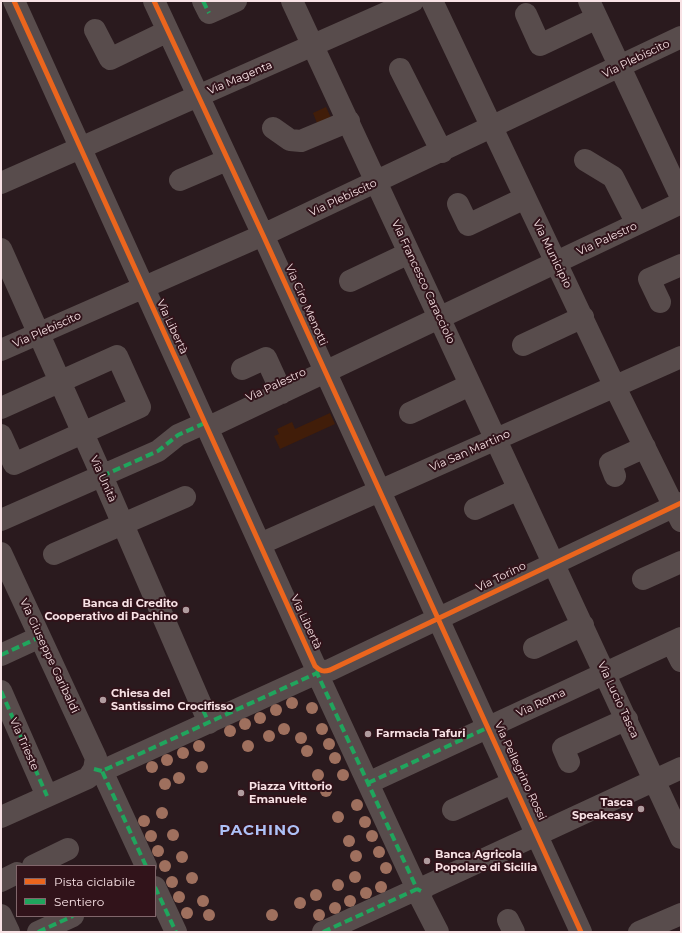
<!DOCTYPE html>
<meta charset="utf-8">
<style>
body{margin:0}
#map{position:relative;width:682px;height:933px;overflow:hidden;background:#2a1a1e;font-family:Montserrat,sans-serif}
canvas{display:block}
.frame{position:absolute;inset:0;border:2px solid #f8e2e5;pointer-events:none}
.legend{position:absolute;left:16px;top:865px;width:140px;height:52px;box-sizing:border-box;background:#31131a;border:1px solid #81666b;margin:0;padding:5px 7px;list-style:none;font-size:12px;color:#f8e2e5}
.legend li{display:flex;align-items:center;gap:8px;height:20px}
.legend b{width:20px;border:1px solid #81666b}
</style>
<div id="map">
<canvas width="682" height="933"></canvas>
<div class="frame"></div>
<ul class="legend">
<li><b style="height:5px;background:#eb651d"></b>Pista ciclabile</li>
<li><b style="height:5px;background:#20a55d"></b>Sentiero</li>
</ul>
</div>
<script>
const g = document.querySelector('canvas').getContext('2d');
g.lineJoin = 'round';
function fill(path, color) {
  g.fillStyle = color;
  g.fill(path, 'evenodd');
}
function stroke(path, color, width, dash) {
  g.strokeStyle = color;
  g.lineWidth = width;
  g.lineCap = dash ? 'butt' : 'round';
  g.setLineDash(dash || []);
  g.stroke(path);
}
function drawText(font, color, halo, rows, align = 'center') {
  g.font = font + ' Montserrat,sans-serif';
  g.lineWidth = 4;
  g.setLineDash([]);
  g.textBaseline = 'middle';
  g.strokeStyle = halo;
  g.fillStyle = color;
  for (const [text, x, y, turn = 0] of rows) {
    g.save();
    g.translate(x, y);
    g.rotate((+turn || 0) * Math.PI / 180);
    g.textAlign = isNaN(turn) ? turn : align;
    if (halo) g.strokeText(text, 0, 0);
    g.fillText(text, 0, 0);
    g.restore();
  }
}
fill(new Path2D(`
 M326,107L333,122L319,128L313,113Z
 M330,413L335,424L280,449L274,436L279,434L277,429L292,422L295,429Z`), '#411d09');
stroke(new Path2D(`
 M14,1L315,666C320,671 323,672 330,670L681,503
 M154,1L263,235L581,932
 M203,1L209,13L236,1
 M292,1L681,838
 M432,1L615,387L681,521
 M589,1L681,197
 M526,14L540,45L597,18
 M95,30L110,59L168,31
 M400,69L442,152
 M273,128L290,140L301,141L349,121
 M585,160L613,177L637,224
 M180,180L227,160
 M1,183L413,1
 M458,204L468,225L525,198
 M1,249L102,476L209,723
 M350,281L409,253
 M660,302L649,279L681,265
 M523,345L583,317
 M1,350L263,235L681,37
 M242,369L266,358L282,393
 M1,408L117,356L140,407L14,464L1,435
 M410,413L470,385
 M207,428L681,203
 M615,476L610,463L645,447
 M475,509L519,489
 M1,520L158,451L178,435L205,423
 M260,544L681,357
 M1,553L96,758L94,769L88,778L1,817
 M54,554L185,497
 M643,579L681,562
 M672,643L681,661
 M534,648L583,625
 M1,655L40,637
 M318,670L317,673L417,889L421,891
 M1,691L47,796
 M569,762L563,748L627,719
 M368,783L681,638
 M453,810L514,782
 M33,866L68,849
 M146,866L102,771L317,673
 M1,881L17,873
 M155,887L176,932
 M1,915L9,932
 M508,920L514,932
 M38,932L73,916
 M323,932L417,889
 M438,932L420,897L424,887L681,768
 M639,932L681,914`), '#584c4c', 22);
stroke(new Path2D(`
 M203,1L209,13
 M102,476L158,451L178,435L205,423
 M1,655L40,637
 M318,670L317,673L417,889L421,891
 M1,691L47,796
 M203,710L209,723
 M94,769L102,771
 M368,783L489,727
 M146,866L102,771L317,673
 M155,887L176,932
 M38,932L73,916
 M323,932L417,889`), '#20a55d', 4, [8, 4]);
stroke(new Path2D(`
 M14,1L315,666C320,671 323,672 330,670L681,503
 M154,1L263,235L581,932`), '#eb651d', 5);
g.fillStyle = '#9f705e';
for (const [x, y] of [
 [292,703],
 [312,708],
 [276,710],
 [260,718],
 [245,724],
 [284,729],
 [322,729],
 [230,731],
 [269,736],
 [301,738],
 [329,744],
 [199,746],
 [248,746],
 [307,751],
 [183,753],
 [335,758],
 [167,760],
 [152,767],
 [202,767],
 [318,775],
 [343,775],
 [179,778],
 [165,784],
 [326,791],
 [357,805],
 [162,813],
 [338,817],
 [144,821],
 [365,822],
 [173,835],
 [151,836],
 [372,836],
 [349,841],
 [158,851],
 [379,852],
 [356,856],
 [182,857],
 [165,866],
 [386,868],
 [355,877],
 [192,878],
 [172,882],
 [338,885],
 [381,887],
 [366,893],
 [316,895],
 [179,897],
 [203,901],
 [350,901],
 [300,903],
 [335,908],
 [187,913],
 [209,915],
 [272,915],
 [319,915]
]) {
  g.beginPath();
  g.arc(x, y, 6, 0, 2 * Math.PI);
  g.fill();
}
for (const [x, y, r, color] of [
 [186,610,4,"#b09c9f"],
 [103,700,4,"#b09c9f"],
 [368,734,4,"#b09c9f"],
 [241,793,4,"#b09c9f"],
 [641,809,4,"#b09c9f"],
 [427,861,4,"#b09c9f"]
]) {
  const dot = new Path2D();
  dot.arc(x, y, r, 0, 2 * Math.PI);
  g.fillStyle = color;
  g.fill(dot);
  stroke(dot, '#31131a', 1.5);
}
drawText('11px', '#f8e2e5', '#31131a', [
 ["Via Plebiscito",636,59,-26],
 ["Via Magenta",240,78,-23],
 ["Via Plebiscito",343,198,-25],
 ["Via Palestro",607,239,-25],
 ["Via Municipio",552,254,64],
 ["Via Francesco Caracciolo",423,282,65],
 ["Via Ciro Menotti",306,305,66],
 ["Via Libertà",172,327,65],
 ["Via Plebiscito",47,330,-24],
 ["Via Palestro",276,385,-25],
 ["Via San Martino",470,451,-24],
 ["Via Unità",103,479,66],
 ["Via Torino",501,577,-26],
 ["Via Libertà",306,622,65],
 ["Via Giuseppe Garibaldi",49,656,65],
 ["Via Lucio Tasca",618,700,65],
 ["Via Roma",541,703,-25],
 ["Via Trieste",24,744,66],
 ["Via Pellegrino Rossi",520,771,65]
]);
drawText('bold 11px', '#f8e2e5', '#31131a', [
 ["Banca di Credito",178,604,"right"],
 ["Cooperativo di Pachino",178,617,"right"],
 ["Chiesa del",111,694],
 ["Santissimo Crocifisso",111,707],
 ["Farmacia Tafuri",376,734],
 ["Piazza Vittorio",249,787],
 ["Emanuele",249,800],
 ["Tasca",633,803,"right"],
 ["Speakeasy",633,816,"right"],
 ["Banca Agricola",435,855],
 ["Popolare di Sicilia",435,868]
], 'left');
g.letterSpacing = '1px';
drawText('bold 15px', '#adc1f7', '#31131a', [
 ["PACHINO",260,831]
]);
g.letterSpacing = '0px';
</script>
